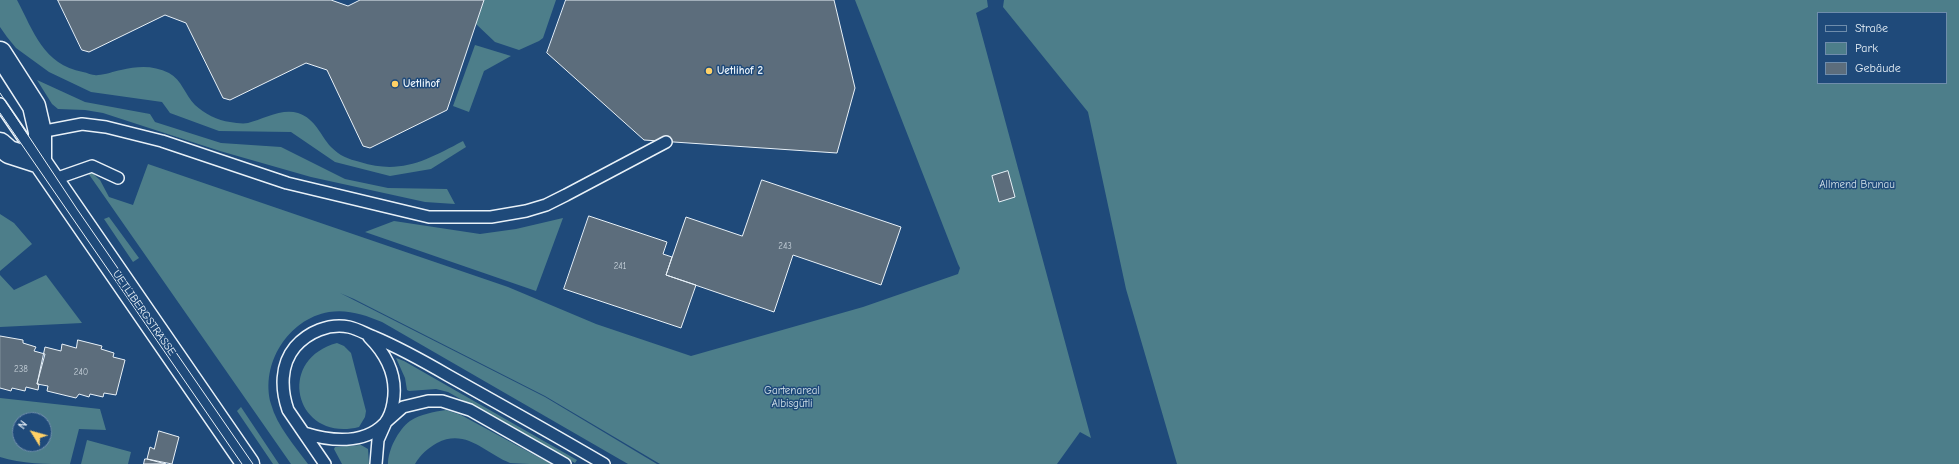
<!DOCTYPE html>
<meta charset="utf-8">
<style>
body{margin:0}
#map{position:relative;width:1959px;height:464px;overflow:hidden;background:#1f4a7a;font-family:"Comic Neue",sans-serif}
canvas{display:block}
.legend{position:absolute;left:1817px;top:12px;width:130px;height:72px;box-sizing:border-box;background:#1f4a7a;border:1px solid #6f8dac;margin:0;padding:5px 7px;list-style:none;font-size:12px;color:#e8f1f8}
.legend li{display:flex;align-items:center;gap:8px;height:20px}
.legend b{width:20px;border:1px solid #6f8dac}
.north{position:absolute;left:12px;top:412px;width:40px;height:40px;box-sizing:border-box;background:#1f4a7a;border:1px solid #6f8dac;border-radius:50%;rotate:307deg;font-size:11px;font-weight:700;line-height:16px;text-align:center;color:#e8f1f8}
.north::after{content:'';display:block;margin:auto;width:14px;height:18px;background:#ffd166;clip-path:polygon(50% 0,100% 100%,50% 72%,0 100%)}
</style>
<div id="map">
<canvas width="1959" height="464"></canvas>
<ul class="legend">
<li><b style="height:5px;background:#1f4a7a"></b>Straße</li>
<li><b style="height:11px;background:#4d7e8a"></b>Park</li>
<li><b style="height:11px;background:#5c6d7c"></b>Gebäude</li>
</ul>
<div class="north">N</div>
</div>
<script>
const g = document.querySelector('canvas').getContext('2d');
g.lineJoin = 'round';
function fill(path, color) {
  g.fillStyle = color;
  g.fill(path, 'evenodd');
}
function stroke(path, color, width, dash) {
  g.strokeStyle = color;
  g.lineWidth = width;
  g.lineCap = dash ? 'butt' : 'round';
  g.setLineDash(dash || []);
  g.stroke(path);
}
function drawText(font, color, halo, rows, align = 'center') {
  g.font = font + ' "Comic Neue",sans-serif';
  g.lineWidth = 3;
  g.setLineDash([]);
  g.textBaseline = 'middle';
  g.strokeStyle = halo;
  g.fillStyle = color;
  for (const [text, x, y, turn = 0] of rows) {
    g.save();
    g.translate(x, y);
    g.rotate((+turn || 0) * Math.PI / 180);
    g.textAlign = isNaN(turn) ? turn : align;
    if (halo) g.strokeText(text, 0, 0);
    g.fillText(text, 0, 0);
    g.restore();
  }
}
fill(new Path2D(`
 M0,0H17C34,32 43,64 83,72C88,73 93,76 98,75C105,75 114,71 121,70C138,66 153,65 169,73C182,80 185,95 195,105C204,113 218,121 230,122C236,123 243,124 248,123C263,119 282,108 298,113C316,119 320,135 331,147C340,156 348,159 360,162C401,175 427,160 463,141L466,147L431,169L390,176L335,162L291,132L219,131L170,113L162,102L91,92L49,72L16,48L7,37L0,27Z
 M484,0H556L543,38L539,41L519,50L495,42L476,24Z
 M855,0H987L988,7L976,13L1091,438L1080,432L1057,464H660L545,396L354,299L340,293L545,397L657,464H628L382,322C365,315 348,309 329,312C288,319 260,364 271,404C277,426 295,446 308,464H291L88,173L91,172L100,180L109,197L133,205L148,164L508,287L596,324L691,356L863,307L958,274L960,268L958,264Z
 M1004,0H1959V464H1177L1126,289L1088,112L1003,7ZM1818,13H1946V83H1818Z
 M475,45L511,56L484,71L469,112L453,106Z
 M37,80L85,102L150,114L155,122L221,143L281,147L345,179L388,188L447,189L455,204L425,202L311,177L220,151L103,113L85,110L58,109L52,104Z
 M0,214L14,223L32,244L0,271Z
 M109,217L139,258L133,262L104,219Z
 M563,218L536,291L365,232L394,221L480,234L516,229Z
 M0,275L14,290L46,275L82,323L0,327Z
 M337,343L344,346L351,353L366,411L365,417L359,427C296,443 274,360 337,343Z
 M396,358L404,361L577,460L575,463L448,392L436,389L409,391L407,390L405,378Z
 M0,398L100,409L106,430L79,429L70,464C47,464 21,464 0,457ZM20,420H44V444H20Z
 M241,407L279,464H273L237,411Z
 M446,410L461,415L551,464C541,464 519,464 510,463C485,453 466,428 437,443C428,448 420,455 415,464H388C388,450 398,430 410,421C421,414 433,412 446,410Z
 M87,440L131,452L128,464H81Z
 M361,445L368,449L369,464H342L334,449L335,447Z`), '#4d7e8a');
const building = new Path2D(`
 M58,0H331L348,6L360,0H484L447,110L370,148L363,146L327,70L306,63L230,100L223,98L186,23L165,15L89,52L82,50Z
 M566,0H834L855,88L837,153L644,140L547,53Z
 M1008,171L1015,197L999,202L992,176Z
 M762,180L901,227L881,285L793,255L774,312L666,275L686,217L742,236Z
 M589,216L667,242L663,254L672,257L666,275L696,285L681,328L564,289Z
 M0,336L23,340V343L36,347L34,351L45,354L37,384H39L38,390L26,387L25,391L12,388L11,391L0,388Z
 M78,340L102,346L101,349L114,353L113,357L125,360L116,395L104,393L103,397L90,394L89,397L79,394L76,398L47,391L48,386L37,384L45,347L61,351L62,344L76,348Z
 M159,431L179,437L172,464L147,459L150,447L154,449Z
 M145,459H147L166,464H144Z`);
fill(building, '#5c6d7c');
stroke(building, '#e8f1f8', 1);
const service = new Path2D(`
 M0,104L37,158
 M40,132L82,124L106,127L162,141L287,183L429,217H491L526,211L546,205L566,195L666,142
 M52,180L92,166L118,178
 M304,433C330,441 364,445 385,423C389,418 392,409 393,403C398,376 387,355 369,337
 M325,464L288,410C281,390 280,365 295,347C308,332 329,323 349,327C358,329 366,334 374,337C400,348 425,362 449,376C501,405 553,434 604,464
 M376,464L378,440L386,422L403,407L428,401H442L470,410L565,464`);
const secondary = new Path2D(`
 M0,53L34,106L40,132V162L248,464
 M0,144L9,152L40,162`);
stroke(service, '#e8f1f8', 14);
stroke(secondary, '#e8f1f8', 25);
stroke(service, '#1f4a7a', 11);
stroke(secondary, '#1f4a7a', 22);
stroke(new Path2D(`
 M0,93L77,209L253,464
 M0,113L242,464`), '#e8f1f8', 1);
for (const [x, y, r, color] of [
 [709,71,4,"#ffd166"],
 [395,84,4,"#ffd166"]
]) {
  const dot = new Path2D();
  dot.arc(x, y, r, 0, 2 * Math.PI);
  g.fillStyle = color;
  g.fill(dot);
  stroke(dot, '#1f4a7a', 1.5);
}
drawText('9px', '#c5d0d9', null, [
 ["243",785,246],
 ["241",620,266],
 ["238",21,369],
 ["240",81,372]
]);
drawText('bold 11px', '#e8f1f8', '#1f4a7a', [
 ["Uetlihof 2",717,71],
 ["Uetlihof",403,84]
], 'left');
drawText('11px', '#d1e0e8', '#1f4a7a', [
 ["Allmend Brunau",1857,185],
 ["Gartenareal",792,391],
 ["Albisgütli",792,404]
]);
drawText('11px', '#e8f1f8', '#1f4a7a', [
 ["UETLIBERGSTRASSE",144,313,55]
]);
</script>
